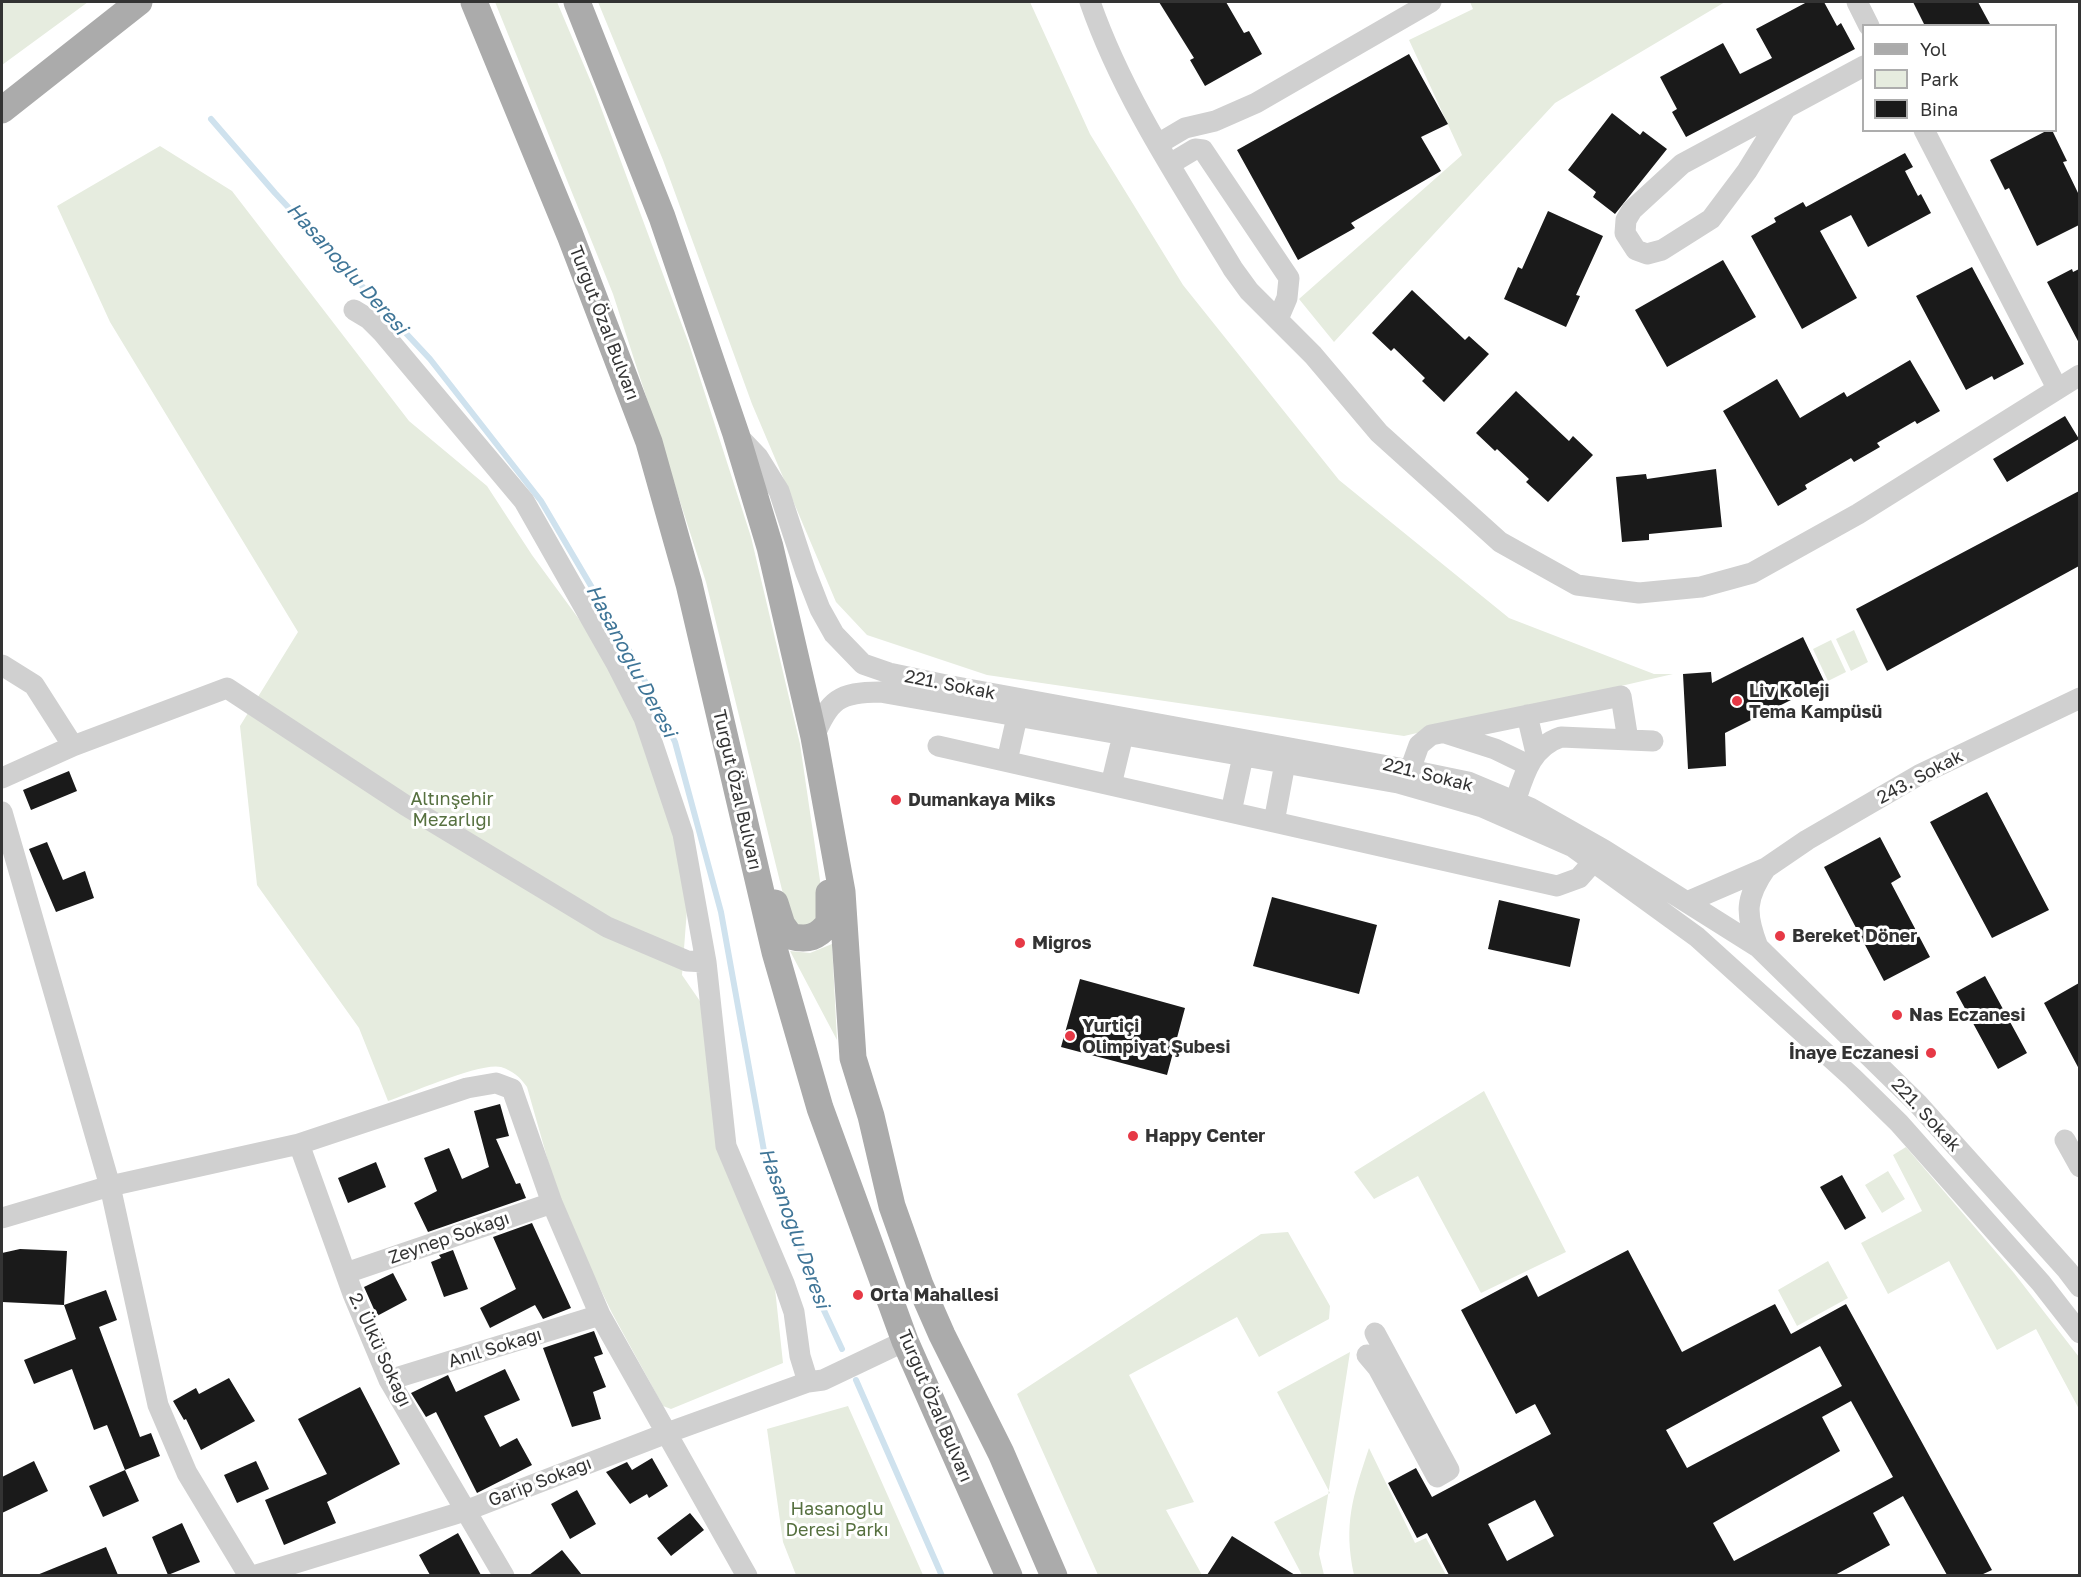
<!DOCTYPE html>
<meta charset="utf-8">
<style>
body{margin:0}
#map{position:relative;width:2081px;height:1577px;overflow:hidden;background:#fff;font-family:"Golos Text",sans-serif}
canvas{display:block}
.frame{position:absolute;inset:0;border:3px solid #333;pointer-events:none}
.legend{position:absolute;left:1862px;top:24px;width:195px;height:108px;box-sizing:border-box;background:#fff;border:2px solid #adadad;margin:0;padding:8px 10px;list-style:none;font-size:18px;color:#333}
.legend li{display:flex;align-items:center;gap:12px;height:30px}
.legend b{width:30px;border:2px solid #adadad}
</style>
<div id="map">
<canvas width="2081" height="1577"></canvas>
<div class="frame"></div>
<ul class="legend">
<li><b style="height:8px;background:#ababab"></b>Yol</li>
<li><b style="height:16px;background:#e6ecdf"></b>Park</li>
<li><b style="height:16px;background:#1a1a1a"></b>Bina</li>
</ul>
</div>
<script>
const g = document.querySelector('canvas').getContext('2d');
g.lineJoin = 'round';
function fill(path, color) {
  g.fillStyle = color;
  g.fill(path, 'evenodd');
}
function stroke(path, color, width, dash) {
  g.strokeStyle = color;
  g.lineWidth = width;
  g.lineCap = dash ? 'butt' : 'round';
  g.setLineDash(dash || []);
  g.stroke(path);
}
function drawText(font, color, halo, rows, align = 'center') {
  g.font = font + ' "Golos Text",sans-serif';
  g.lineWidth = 6;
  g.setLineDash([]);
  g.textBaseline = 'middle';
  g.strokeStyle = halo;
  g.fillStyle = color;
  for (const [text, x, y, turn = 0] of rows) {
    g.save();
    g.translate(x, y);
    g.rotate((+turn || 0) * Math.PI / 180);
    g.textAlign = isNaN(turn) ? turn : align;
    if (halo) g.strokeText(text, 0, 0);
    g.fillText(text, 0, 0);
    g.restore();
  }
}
fill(new Path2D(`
 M2,2H88L2,65Z
 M495,2H557L594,89L689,344L751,537L800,744L822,894L819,925L798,928L785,902L706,582L613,294Z
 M598,2H1030L1090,134L1183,285L1339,480L1509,618L1654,674H1673L1404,736L987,675L867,635L836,602L752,404L663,160Z
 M1470,2H1725L1555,103L1334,342L1299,299L1462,155L1409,40L1473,9Z
 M160,146L232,191L409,421L487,486L532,555L584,626L627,700L669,814L688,896L682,975L704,1007L711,1075L774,1279L783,1363L671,1409L663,1406L612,1313L562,1210L527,1087C520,1077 513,1071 501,1067C481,1062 411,1093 388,1101L359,1028L257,885L240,726L298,632L110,322L57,206Z
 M1854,630L1868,662L1851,671L1836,639Z
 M1831,640L1846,672L1828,681L1813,649Z
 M832,944L837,1040L790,951L810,953Z
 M1484,1091L1566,1252L1481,1293L1418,1176L1374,1199L1354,1172Z
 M1906,1147L2014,1273L2079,1357V1409L2036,1329L1997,1350L1949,1261L1888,1294L1861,1243L1922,1211L1893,1155Z
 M1888,1171L1905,1199L1882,1213L1865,1185Z
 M1288,1232L1330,1306L1329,1319L1259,1357L1237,1317L1129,1375L1194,1502L1166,1510L1202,1575H1098L1017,1394L1261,1234Z
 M1828,1261L1848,1298L1797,1326L1778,1290Z
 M1350,1352L1319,1554L1324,1575H1302L1274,1522L1330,1493L1277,1392Z
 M848,1406L923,1575H796L783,1542L767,1429Z
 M1369,1448L1415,1543L1426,1538L1446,1575H1354C1343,1524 1353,1496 1369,1448Z`), '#e6ecdf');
stroke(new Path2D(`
 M211,119L275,193L430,359L541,501L634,659L675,742L721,912L764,1151L821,1304L842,1349
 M856,1380L942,1576`), '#cfe2ee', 6);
fill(new Path2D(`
 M1159,2H1226L1244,33L1249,31L1262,54L1205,86L1190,60L1194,58Z
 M1807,2H1824L1837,26L1841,23L1855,49L1686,137L1672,112L1677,109L1660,77L1723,43L1740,74L1772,58L1756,29Z
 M1913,2H1978L1991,26H1925Z
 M1409,54L1448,124L1421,137L1441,171L1351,223L1355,228L1298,260L1237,150Z
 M1612,113L1640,135L1643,131L1667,149L1615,214L1593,197L1596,192L1568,170Z
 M2048,130H2052L2067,161L2063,162L2079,195V225L2037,246L2009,188L2005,190L1990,160Z
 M1905,153L1913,167L1905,171L1918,196L1921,194L1931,213L1868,247L1851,215L1820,231L1857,298L1802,329L1751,236L1776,222L1774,218L1803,202L1806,207Z
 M1548,211L1603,236L1576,295L1580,296L1566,327L1504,299L1518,267L1522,269Z
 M1723,260L1756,317L1667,367L1635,310Z
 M1972,267L2024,364L1994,380L1992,376L1966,390L1916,296Z
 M2072,269L2073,272L2079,269V343L2047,282Z
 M1412,290L1465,340L1469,336L1489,354L1444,402L1422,381L1425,378L1394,348L1391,351L1372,333Z
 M1910,360L1940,411L1917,424L1915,421L1877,443L1880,447L1854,462L1851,458L1805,485L1807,489L1778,506L1723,411L1777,379L1800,418L1844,392L1847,397Z
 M1516,391L1569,441L1573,436L1593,455L1548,502L1526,482L1529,479L1497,449L1495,451L1476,433Z
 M2065,416L2079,439L2007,482L1993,459Z
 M1716,469L1722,527L1649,534V540L1622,542L1616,477L1646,474L1647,479Z
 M2079,491V566L1887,671L1856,609Z
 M1803,637L1825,683L1725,733L1726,766L1688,769L1683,674L1711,672L1712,683Z
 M69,771L77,791L31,810L23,790Z
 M1987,792L2049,910L1992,938L1930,822Z
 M1880,837L1901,877L1891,883L1930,957L1884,981L1824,867Z
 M47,842L63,880L85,871L94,898L56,912L29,849Z
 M1272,897L1377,925L1359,994L1253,966Z
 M1499,900L1580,919L1570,967L1488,949Z
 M1985,976L2027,1053L1998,1069L1956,992Z
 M1080,979L1185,1008L1167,1075L1061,1047Z
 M2079,983V1069L2044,1003Z
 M500,1104L509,1136L496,1139L516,1184L520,1183L526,1198L428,1232L414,1203L437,1191L424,1158L449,1148L462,1179L489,1167L474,1111Z
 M376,1162L386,1187L348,1203L338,1178Z
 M1842,1175L1866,1218L1845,1230L1820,1187Z
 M532,1223L571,1308L543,1319L535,1305L490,1328L480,1308L516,1289L493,1237Z
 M20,1249L67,1251L64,1305L2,1302V1253Z
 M453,1250L468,1289L444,1297L431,1262L441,1258L439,1255Z
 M1628,1250L1682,1352L1775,1304L1791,1334L1846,1304L1992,1570L1981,1575H1947L1903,1496L1873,1513L1890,1545L1835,1575H1449L1427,1533L1417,1538L1388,1483L1416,1468L1432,1497L1551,1434L1535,1404L1516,1414L1461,1310L1527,1275L1538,1297ZM1820,1346L1842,1386L1687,1468L1666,1430ZM1851,1401L1893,1477L1734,1561L1713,1523L1840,1451L1822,1417ZM1535,1500L1554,1536L1507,1561L1488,1524Z
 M393,1273L407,1300L377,1316L364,1287Z
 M106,1290L117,1320L99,1327L140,1437L151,1433L160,1456L125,1470L107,1425L94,1430L72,1369L34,1384L24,1360L76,1339L64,1305Z
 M594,1331L603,1354L594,1357L606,1387L593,1392L601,1419L572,1427L543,1348Z
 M505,1369L520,1400L484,1416L500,1447L517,1438L532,1465L477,1493L436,1412L426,1417L411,1393L448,1375L456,1392Z
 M229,1378L255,1421L201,1450L186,1419L184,1420L173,1401L196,1388L199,1394Z
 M360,1387L400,1464L327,1502L336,1523L284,1545L265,1500L327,1474L298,1419Z
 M652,1458L668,1486L649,1498L647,1494L630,1504L606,1472L627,1462L632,1470Z
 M34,1461L48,1491L2,1513V1477Z
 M256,1461L269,1489L237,1503L224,1475Z
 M125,1470L139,1501L103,1517L89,1486Z
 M577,1490L596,1524L570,1539L551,1504Z
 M690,1513L704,1530L671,1556L657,1538Z
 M182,1523L200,1562L168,1575L152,1537Z
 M458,1533L481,1575H430L419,1555Z
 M1232,1536L1295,1575H1207Z
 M106,1547L118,1575H37Z
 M562,1550L582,1575H529Z`), '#1a1a1a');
stroke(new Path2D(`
 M1090,2C1123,97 1181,183 1233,269L1249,291L1313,355L1379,433L1500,542L1577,585L1639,593L1701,587L1752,573L1858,514L2080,375
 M1857,2L1869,26
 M1786,108L1747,171L1711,219L1662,250L1647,254L1636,250L1625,233L1626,220L1632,210L1682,164L1864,66
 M1924,130L2057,388
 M1158,144L1185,128L1215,121L1256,103L1431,2
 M1170,164L1195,149L1203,150L1289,278L1287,298L1278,319
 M354,310L369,319L382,332L524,501L616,663L644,718L683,834L706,962L726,1146L784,1283L794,1312L800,1356L808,1382
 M737,435L758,457L779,491L806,573L820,609L834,634L863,664L889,673L946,685L1410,770L1468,782L1530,808L1604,850L1758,947L1918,1104L2067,1270L2080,1287
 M2,665L34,685L73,746
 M1527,715L1536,753
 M1445,733L1495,749L1528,765
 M814,737C829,700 839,692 880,692L1398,783L1482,807L1573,847L1697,937L1853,1078L1899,1123L2041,1283L2080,1333
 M938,746L1557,886L1579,878L1593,862
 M1007,761L1017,717
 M1410,770L1419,745L1431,735L1621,696L1628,740
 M2,778L73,746L227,688L405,805L607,927L687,961L706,962
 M1111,785L1123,735
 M1515,802C1524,775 1531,747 1561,737L1653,741
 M2,812L110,1186L158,1405L187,1473L249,1576
 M1231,812L1243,756
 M1274,822L1285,763
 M1687,902L1766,868L1807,840L1919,775L2080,698
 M1758,947C1745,914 1745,898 1766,868
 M2065,1140L2080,1167
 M299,1144L353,1294L389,1380L504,1576
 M2,1218L110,1186L299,1144L467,1088L496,1083L512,1089L552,1203L600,1315L747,1576
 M346,1273L552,1203
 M1367,1355L1378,1368L1437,1477L1449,1470L1375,1333
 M389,1380L600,1315
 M253,1576L465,1511L667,1433L808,1382L823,1380L905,1341`), '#d0d0d0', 21);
stroke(new Path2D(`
 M474,2L570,235L649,442L689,584L775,952L820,1108L905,1341L1009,1576
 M577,2L662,217L736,434L770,547L814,737L842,892L853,1058L871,1116L892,1206L920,1285L942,1335L1001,1453L1054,1576
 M2,110L139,2
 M775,903L782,925L790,936C808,941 818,937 829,923V893`), '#ababab', 27);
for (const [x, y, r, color] of [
 [1737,701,6,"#e63946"],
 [896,800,6,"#e63946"],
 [1780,936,6,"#e63946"],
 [1020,943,6,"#e63946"],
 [1897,1015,6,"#e63946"],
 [1070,1036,6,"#e63946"],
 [1931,1053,6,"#e63946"],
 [1133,1136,6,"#e63946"],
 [858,1295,6,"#e63946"]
]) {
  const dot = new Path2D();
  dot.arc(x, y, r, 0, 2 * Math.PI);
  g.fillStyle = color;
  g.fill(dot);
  stroke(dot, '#fff', 2);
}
drawText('18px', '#333', '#fff', [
 ["Turgut Özal Bulvarı",604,323,69],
 ["221. Sokak",950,685,11],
 ["221. Sokak",1428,775,14],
 ["243. Sokak",1920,777,-28],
 ["Turgut Özal Bulvarı",737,790,77],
 ["221. Sokak",1926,1115,47],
 ["Zeynep Sokağı",449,1238,-19],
 ["Anıl Sokağı",495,1348,-17],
 ["2. Ülkü Sokağı",380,1350,65],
 ["Turgut Özal Bulvarı",935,1406,67],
 ["Garip Sokağı",540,1482,-21]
]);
drawText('bold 18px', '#333', '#fff', [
 ["Liv Koleji",1749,691],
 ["Tema Kampüsü",1749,712],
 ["Dumankaya Miks",908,800],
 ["Bereket Döner",1792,936],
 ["Migros",1032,943],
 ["Nas Eczanesi",1909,1015],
 ["Yurtiçi",1082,1026],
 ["Olimpiyat Şubesi",1082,1047],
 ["İnaye Eczanesi",1919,1053,"right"],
 ["Happy Center",1145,1136],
 ["Orta Mahallesi",870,1295]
], 'left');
drawText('18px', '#56703f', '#fff', [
 ["Altınşehir",452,799],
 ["Mezarlığı",452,820],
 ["Hasanoğlu",837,1509],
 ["Deresi Parkı",837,1530]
]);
drawText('italic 20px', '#3f7597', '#fff', [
 ["Hasanoğlu Deresi",347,269,48],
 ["Hasanoğlu Deresi",631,661,62],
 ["Hasanoğlu Deresi",794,1228,70]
]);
</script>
